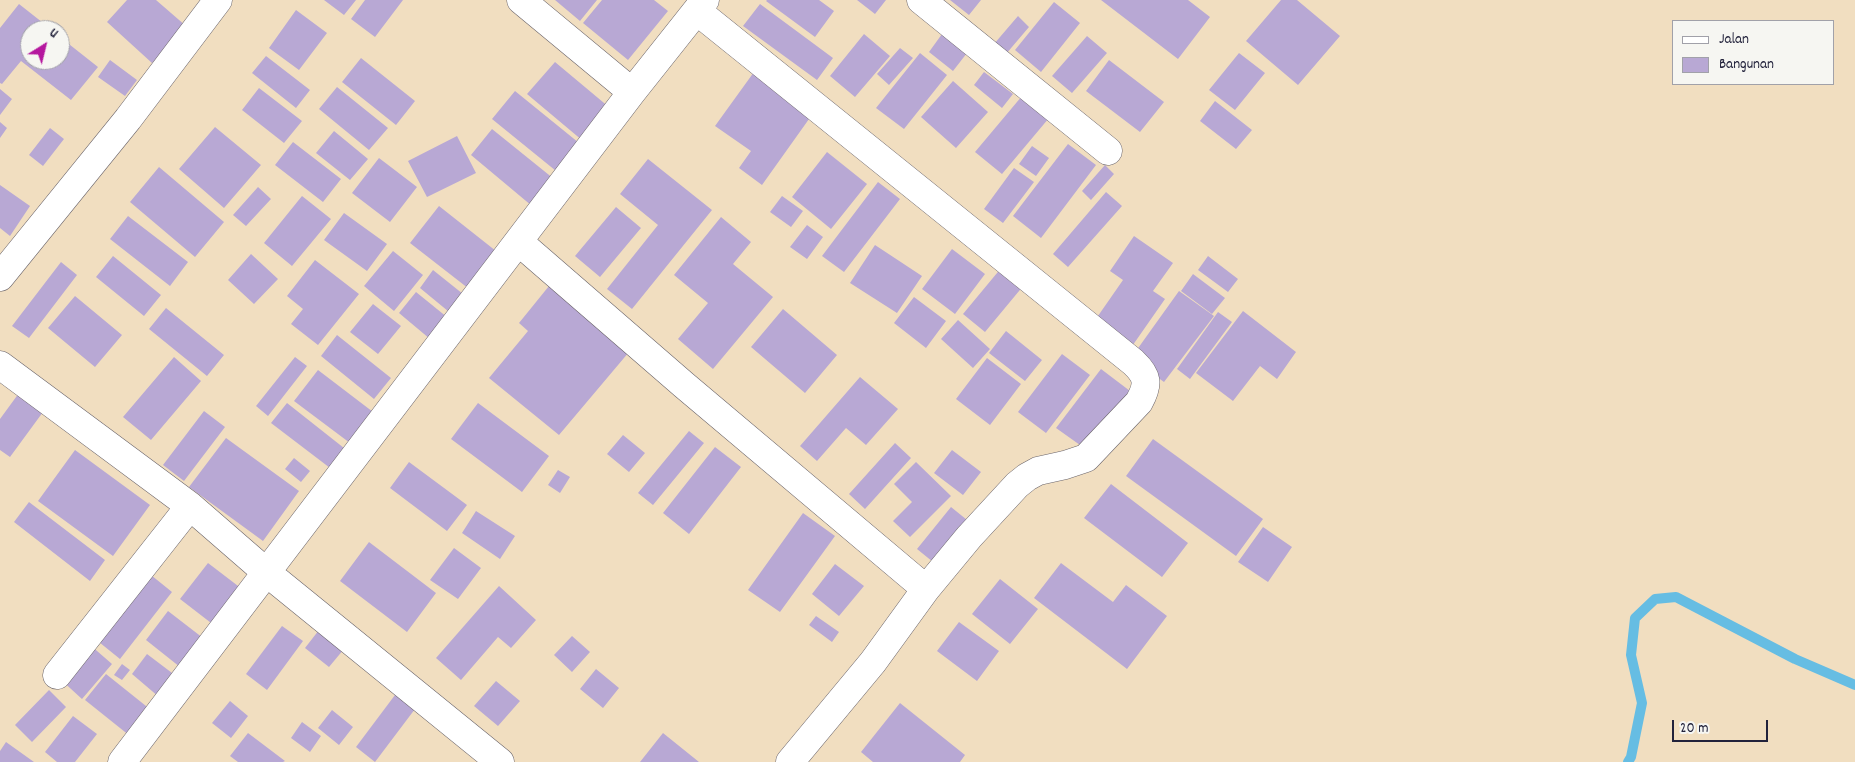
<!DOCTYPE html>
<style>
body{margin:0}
#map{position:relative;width:1855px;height:762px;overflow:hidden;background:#f1dec0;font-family:Dekko,sans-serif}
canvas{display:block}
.legend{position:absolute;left:1672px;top:20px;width:162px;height:65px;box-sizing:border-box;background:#f6f6f2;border:1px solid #a1a1a9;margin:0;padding:6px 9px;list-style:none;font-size:15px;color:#22223b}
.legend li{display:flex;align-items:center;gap:10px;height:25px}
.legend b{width:25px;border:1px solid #a1a1a9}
.north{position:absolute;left:20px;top:20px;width:50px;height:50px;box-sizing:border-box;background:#f6f6f2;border:1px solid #a1a1a9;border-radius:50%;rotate:36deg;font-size:14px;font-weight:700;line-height:20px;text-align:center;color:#22223b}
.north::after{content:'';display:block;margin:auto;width:18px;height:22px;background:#b5179e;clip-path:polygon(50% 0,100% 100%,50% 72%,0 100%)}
.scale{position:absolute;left:1672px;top:720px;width:96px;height:22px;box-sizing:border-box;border:2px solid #22223b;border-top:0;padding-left:6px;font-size:15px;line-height:18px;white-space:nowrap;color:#22223b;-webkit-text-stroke:4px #f6f6f2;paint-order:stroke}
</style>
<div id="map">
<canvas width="1855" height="762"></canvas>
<ul class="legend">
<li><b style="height:6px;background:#fff"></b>Jalan</li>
<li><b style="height:14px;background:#b8a8d4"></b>Bangunan</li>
</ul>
<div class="north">U</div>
<div class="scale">20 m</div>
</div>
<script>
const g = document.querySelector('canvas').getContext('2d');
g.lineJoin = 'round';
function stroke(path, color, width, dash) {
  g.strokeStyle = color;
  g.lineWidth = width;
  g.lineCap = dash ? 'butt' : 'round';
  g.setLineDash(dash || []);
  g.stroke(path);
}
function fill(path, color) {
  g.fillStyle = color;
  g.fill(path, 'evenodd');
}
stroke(new Path2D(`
 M1628,762L1631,757L1642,703L1631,655L1635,618L1655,599L1676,597L1795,659L1855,685`), '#66bde3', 10);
fill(new Path2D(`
 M127,0H156L186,26L152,63L107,22Z
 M324,0H356L344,15Z
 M365,0H403L375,37L351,19Z
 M555,0H597L580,21Z
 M602,0H654L668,11L628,60L583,23Z
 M767,0H819L834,11L815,37L766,1Z
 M857,0H886L875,14Z
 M950,0H981L969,15Z
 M1101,0H1188L1210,17L1178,59Z
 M1281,0H1297L1340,36L1298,85L1246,41Z
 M1054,2L1080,23L1041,72L1015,50Z
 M19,4L52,30H30V60H60V37L98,67L71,100L21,61L2,84L0,83V28Z
 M760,4L833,58L817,80L743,26Z
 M296,10L327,33L299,70L269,48Z
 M1018,16L1029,27L1006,54L994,44Z
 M864,34L890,56L855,97L830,76Z
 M942,34L967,53L953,71L929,52Z
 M1087,36L1107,53L1072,93L1052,76Z
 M900,48L913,58L889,85L877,74Z
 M920,53L947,75L904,129L876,108Z
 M1239,53L1265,73L1235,110L1209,90Z
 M266,56L310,90L296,108L252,73Z
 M361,58L415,101L396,125L342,82Z
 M110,60L137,80L125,96L98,77Z
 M1109,60L1164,102L1140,132L1086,91Z
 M555,62L610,108L583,141L527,94Z
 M754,72L814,112L762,185L739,168L751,151L715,126Z
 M984,72L1013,94L1002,108L974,85Z
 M953,81L988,112L956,148L921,117Z
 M337,87L388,128L369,150L319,109Z
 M259,88L302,121L284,143L242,110Z
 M0,89L12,99L0,115Z
 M515,91L584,147L561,175L492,119Z
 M1022,96L1049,118L1002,174L975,152Z
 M1215,101L1252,130L1236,149L1200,121Z
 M0,122L7,128L0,138Z
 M215,127L261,165L224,208L179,169Z
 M50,128L64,139L43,166L29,155Z
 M492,129L554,179L532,206L471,155Z
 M334,131L368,159L350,180L316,153Z
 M457,136L476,173L427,197L408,161Z
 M293,142L341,179L323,202L275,165Z
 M1068,144L1096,165L1041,238L1013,216Z
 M1032,146L1049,158L1036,176L1019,164Z
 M827,152L867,184L831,229L792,197Z
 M379,158L417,187L390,222L352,193Z
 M648,159L712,210L632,309L607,289L658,225L620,194Z
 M1105,165L1114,174L1091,200L1082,191Z
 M159,167L224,222L195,257L130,202Z
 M1014,168L1034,182L1003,223L984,209Z
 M878,182L900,199L844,272L822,256Z
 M0,185L30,206L10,236L0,228Z
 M258,187L271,199L246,226L233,215Z
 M1106,192L1122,206L1068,267L1053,254Z
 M302,196L331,219L292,266L264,243Z
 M782,196L803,211L791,227L770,212Z
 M439,206L501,255L473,292L410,243Z
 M616,207L641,228L600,277L575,256Z
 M344,213L387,244L367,271L324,240Z
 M128,216L188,262L170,286L110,239Z
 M721,217L751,242L733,264L773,297L713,369L678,339L708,303L674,275Z
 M807,225L823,237L807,259L790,247Z
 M1134,236L1173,263L1153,291L1165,299L1128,352L1091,326L1123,280L1110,271Z
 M875,245L922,276L897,313L850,283Z
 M952,249L985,274L955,314L922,289Z
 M393,251L423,275L394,311L364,286Z
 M251,254L278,279L254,304L228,280Z
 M113,256L161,295L144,316L96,277Z
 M1208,256L1238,279L1228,292L1198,270Z
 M315,260L359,294L318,345L291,324L303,309L287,296Z
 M61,262L77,275L29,338L12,326Z
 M1002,267L1024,285L985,332L963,314Z
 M433,270L468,298L454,316L420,288Z
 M1193,274L1225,298L1212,314L1181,291Z
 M549,286L629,352L559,435L489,378L528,331L519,323Z
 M1179,291L1214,316L1164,382L1131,358Z
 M416,292L453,322L436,344L399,313Z
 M75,296L122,335L95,367L48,328Z
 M914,297L946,321L926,348L894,323Z
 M373,304L401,326L378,354L350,332Z
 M166,308L224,355L207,376L149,329Z
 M783,309L837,355L805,393L751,347Z
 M1243,311L1296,352L1277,379L1260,366L1233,401L1196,373Z
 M1218,312L1232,322L1190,379L1177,369Z
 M958,320L990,349L973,368L941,339Z
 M1006,331L1042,360L1025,381L989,353Z
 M337,335L391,378L374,399L321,356Z
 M1062,354L1090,375L1046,433L1018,412Z
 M174,357L201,381L151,440L123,417Z
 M295,357L307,366L268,416L256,406Z
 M987,358L1021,384L990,425L956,399Z
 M1101,369L1130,391L1087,450L1056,428Z
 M318,370L377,415L354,446L294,401Z
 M860,377L898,409L866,445L846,428L817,461L800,446Z
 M19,393L43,412L10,457L0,450V419Z
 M287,403L349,452L334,471L271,423Z
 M478,403L549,456L522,492L451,439Z
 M204,411L225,427L184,481L163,465Z
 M689,431L704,443L653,505L638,493Z
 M623,435L645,453L629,472L607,454Z
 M226,438L299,491L263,541L189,487Z
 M1153,439L1263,519L1236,556L1126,476Z
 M895,443L911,458L865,509L849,494Z
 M715,447L741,467L689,534L663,513Z
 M75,450L150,505L113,556L38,501Z
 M952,450L981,472L963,495L934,473Z
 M294,458L310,471L301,482L285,469Z
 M409,462L467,505L447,531L390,488Z
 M916,462L951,496L910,537L893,521L912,502L894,484Z
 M558,470L570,477L560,493L548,485Z
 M1111,484L1188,543L1162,577L1084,518Z
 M29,502L105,560L90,581L14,522Z
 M951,507L972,524L938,566L917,549Z
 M476,511L515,536L500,559L462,533Z
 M803,513L835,536L780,612L748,590Z
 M1263,527L1292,547L1268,582L1238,562Z
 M369,542L436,593L407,632L340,581Z
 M454,548L481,568L458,599L430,580Z
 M208,563L242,589L215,626L180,599Z
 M1061,563L1113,602L1126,585L1167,616L1127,669L1034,598Z
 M835,564L864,586L839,616L812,594Z
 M146,571L172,592L120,659L94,638Z
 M1000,579L1038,609L1010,644L972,614Z
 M499,586L536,620L511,648L498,637L461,680L436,658Z
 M168,611L203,638L180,667L146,640Z
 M816,616L839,632L832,642L809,625Z
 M959,622L999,651L977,681L937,651Z
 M282,626L303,641L267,690L246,674Z
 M319,630L344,649L329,667L305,648Z
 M572,636L590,652L572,672L554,655Z
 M89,644L112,664L82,699L59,678Z
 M147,654L176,676L159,697L132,674Z
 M122,664L130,670L122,680L114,675Z
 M596,669L619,688L603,708L580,689Z
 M106,674L151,710L130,736L85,700Z
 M496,681L520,701L498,726L474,706Z
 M49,690L66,707L32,742L15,725Z
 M395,695L415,709L375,762L356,747Z
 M230,701L248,716L231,738L212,723Z
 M900,703L965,755L960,762H873L861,752Z
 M332,710L353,727L339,745L318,728Z
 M73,716L97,734L75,762H57L45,752Z
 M302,722L321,736L310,752L291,738Z
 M248,733L285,761L283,762H238L230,756Z
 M663,733L699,762H640Z
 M6,742L34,762H0V751Z`), '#b8a8d4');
const street = new Path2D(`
 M521,0L632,92
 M921,0L1108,151
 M697,11L1133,362C1148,376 1149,384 1139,402L1086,458L1065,465L1038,471L1027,477L1017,485L969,537L926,589L873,662L790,762
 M519,242L684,385L926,589
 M0,277L128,119L218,0
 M0,365L190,506L266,572L500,762
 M57,675L190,506
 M122,762L632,92L705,0`);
stroke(street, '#6a646a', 29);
stroke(street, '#fff', 28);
</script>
